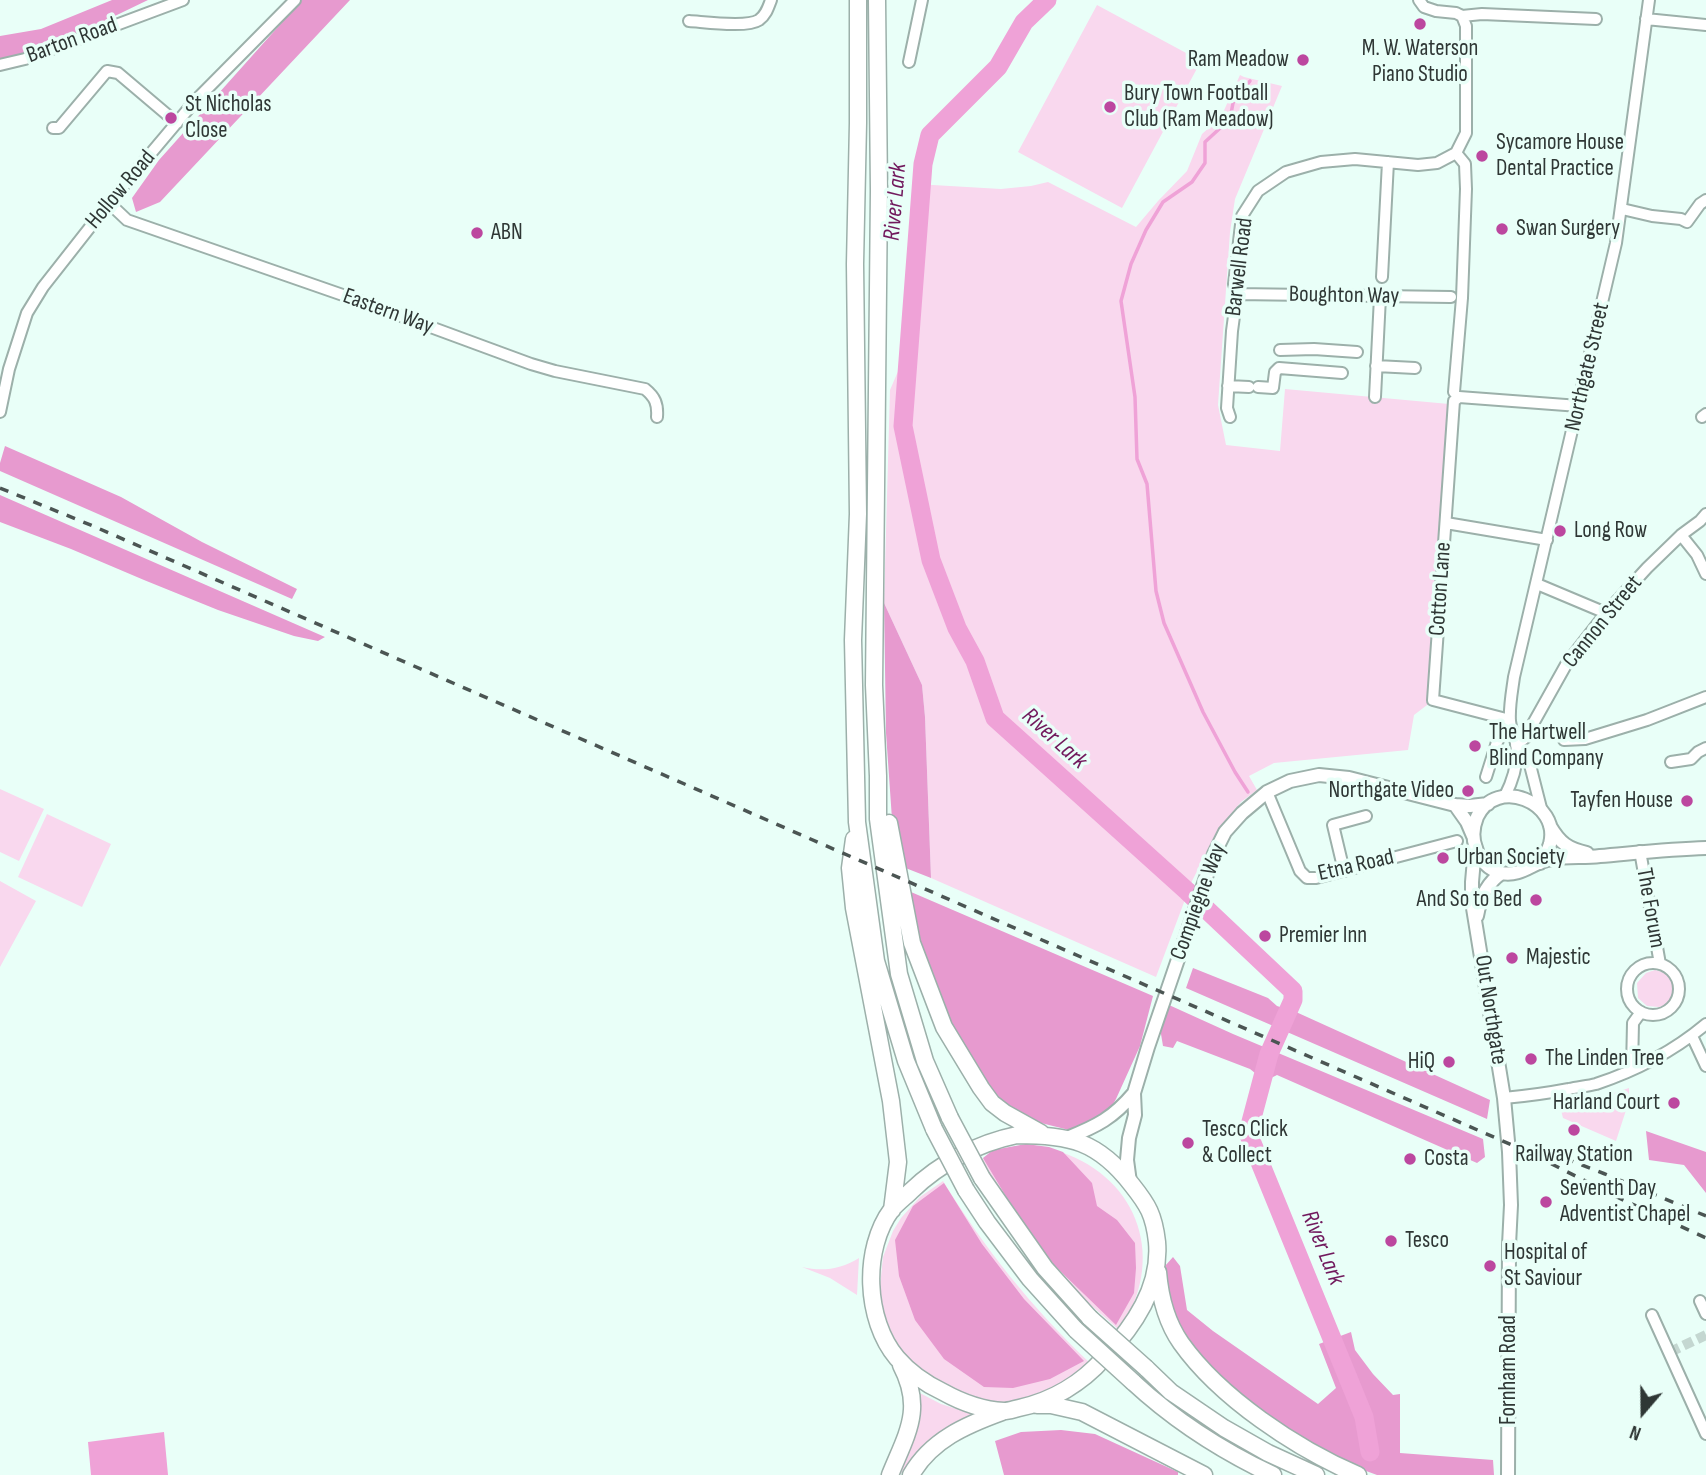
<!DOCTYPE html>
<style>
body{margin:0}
#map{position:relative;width:1706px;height:1475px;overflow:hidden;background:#e9fff8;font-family:"Sofia Sans Condensed",sans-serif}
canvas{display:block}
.north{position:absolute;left:1608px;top:1377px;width:70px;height:70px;-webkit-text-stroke:5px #e9fff8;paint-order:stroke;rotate:200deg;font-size:19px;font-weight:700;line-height:28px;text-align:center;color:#2f3735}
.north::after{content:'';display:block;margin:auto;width:24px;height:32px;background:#2f3735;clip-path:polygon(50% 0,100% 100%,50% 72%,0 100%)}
</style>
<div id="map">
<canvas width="1706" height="1475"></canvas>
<div class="north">N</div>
</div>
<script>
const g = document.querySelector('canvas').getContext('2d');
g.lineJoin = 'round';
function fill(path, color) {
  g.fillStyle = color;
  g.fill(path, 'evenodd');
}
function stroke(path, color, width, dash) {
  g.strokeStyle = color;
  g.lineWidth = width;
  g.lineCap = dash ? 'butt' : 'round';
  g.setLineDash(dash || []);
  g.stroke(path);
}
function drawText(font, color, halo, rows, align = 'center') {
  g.font = font + ' "Sofia Sans Condensed",sans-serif';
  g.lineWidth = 7;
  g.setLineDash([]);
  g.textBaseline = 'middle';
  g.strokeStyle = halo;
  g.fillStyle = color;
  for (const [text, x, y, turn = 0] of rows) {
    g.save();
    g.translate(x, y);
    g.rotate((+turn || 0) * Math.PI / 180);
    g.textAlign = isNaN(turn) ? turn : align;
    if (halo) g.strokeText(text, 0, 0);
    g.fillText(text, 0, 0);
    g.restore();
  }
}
fill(new Path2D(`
 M1097,5L1201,61L1122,208L1018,152Z
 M1240,75L1244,77L1282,86L1235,199L1230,232L1218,405L1226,445L1280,451L1285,389L1449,404L1431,702L1414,715L1408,750L1274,763L1249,776L1257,790L1241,802L1219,828L1192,881L1156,977L931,878L925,717L922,685L884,603L890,390L902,362L916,184L1001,189L1031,186L1048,182L1136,227L1158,201L1187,171L1202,134L1221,117Z
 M0,789L44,809L19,861L0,852Z
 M47,814L111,844L82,907L18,877Z
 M0,881L36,901L0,967Z
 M1655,970C1675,975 1678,987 1669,1004L1659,1007L1647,1006L1638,998L1637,983L1646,973Z
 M1629,1088V1101L1616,1141L1563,1118L1561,1110Z
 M1061,1152C1140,1179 1167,1261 1119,1330C1091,1305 1061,1280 1037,1251C1015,1225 998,1189 982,1159L994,1154Z
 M943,1181C985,1249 1032,1308 1090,1363L1058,1389L1007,1405L953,1396L901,1353L887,1328L881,1300L880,1286L883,1257L893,1231L901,1218L920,1197Z
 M859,1258L857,1295L830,1278L802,1267C823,1272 841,1269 859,1258Z
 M914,1390L941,1404L976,1415C944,1427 919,1446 900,1475H898L912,1442Z`), '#f9d8ee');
fill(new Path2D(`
 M112,0H148L92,27L12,58L0,59V36L41,29Z
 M302,0H350L160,202L136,212L132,198L159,160Z
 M5,446L121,497L202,542L297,589L292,599L0,471V463Z
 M0,495L325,637L318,641L294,636L218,610L144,580L71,549L0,522Z
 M884,603L922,685L925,717L931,878L903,867L892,819L886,733Z
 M911,892L1153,996L1140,1046L1116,1099L1108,1113L1091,1124L1069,1130L1041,1123L1011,1110L994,1094L948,1019L917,936Z
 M1193,968L1268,998L1277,1006L1296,1012L1490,1100L1487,1119L1186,988Z
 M1169,1005L1233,1034L1483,1139L1485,1157L1477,1163L1277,1075L1265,1081L1250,1069L1177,1041L1173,1048L1163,1046L1160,1028Z
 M1646,1131L1706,1152V1193L1684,1165L1649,1160Z
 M1026,1144L1049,1147L1063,1152L1092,1183L1097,1206L1117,1220L1135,1243L1136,1268L1134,1293L1116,1325L1053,1264L1007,1198L983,1158L993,1150Z
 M944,1183L982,1244L1024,1299L1084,1361L1050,1379L1013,1388L984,1387L944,1359L915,1320L899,1276L895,1240L913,1206Z
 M1173,1257L1180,1266L1187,1310L1213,1331L1318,1404L1336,1388L1319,1344L1351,1332L1355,1350L1373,1374L1393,1395L1400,1394V1453L1493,1460L1494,1475H1377L1350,1465L1292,1434L1246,1401L1200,1357L1179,1332L1164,1283L1165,1266Z
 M1061,1430L1095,1434L1178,1472V1475H1004L995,1441L1021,1432Z`), '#e79acf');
fill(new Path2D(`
 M164,1432L168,1475H91L88,1442Z`), '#efa2d7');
stroke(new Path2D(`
 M1248,792L1235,772L1203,712L1164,623L1156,591L1147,484L1137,459L1135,397L1121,301L1131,264L1146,230L1163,202L1192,182L1205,163V142L1230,119L1233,103L1250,81`), '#efa2d7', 3.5);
stroke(new Path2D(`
 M1047,0L1024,22L998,67L930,135L923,164L903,426L931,560L957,628L975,661L995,718L1187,891L1293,991V1000L1269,1054L1248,1133L1364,1417L1370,1452`), '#efa2d7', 19);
stroke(new Path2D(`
 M1670,1352L1706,1335`), '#c4d7d1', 10, [10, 5]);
const minor = new Path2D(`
 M1419,0L1424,7L1436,11L1456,13L1462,16L1482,14L1596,19
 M1646,19L1706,25
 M689,21C705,22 747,28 759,20C766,15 768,8 771,0
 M909,62L922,0
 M0,65L25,59L183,0
 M53,128H59L107,71L118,73L177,123
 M1456,153L1466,133V26L1462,16
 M109,203L127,220L360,301L531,364L555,371L645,389C655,397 658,404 657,417
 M1622,209L1652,216L1681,219L1687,222L1700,204L1706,200
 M1382,277L1388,162
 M1237,294L1451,297
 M1280,350L1314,349L1357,352
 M1376,366L1415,368
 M1228,386L1249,387
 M1258,387L1273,388L1275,372L1279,368L1342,373
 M1454,392L1462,298L1466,189L1465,164L1456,153
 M1375,397L1380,297
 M0,412L9,369L27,313L43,287L109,203L195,101L295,0
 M1230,417L1227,408L1232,331L1237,294L1234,284L1242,216L1258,191L1286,172L1321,162L1355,159L1418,165L1437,163L1456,153
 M1702,417L1706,414
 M1446,523L1547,540
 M1681,535L1697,555L1706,574
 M1537,584L1606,613
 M1510,720L1433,700L1454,401L1459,397L1579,406
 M1564,740L1585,739L1647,720L1706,697
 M1516,745L1525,738L1567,663L1606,613L1647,568L1681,535L1700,521L1706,514
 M1516,745L1529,761L1542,812
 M1671,762L1691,759L1698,752L1706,748
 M1486,777L1497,742L1501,735L1511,730
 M1267,792L1300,871L1307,878H1316L1457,841
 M1505,796C1513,780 1519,761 1516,743C1514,735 1511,729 1510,721C1509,706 1512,692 1514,677L1616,243L1649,0
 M1640,851L1660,964
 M1344,871L1333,825L1366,816
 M1627 989a26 26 0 1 1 52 0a26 26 0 1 1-52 0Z
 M1692,1036L1706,1066
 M1632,1069L1633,1023L1641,1012
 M1504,1098C1526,1096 1548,1093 1569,1089C1578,1087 1588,1086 1596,1084C1635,1071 1675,1050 1706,1024
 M1700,1301L1706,1314
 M1652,1315L1706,1434`);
const major = new Path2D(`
 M1455,805L1467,822L1473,836
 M1550,826C1560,843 1568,849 1587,853
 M1475,848L1472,882V902L1504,1098L1509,1152L1511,1205L1509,1245L1508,1475
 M1540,863C1544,857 1548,851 1550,844C1561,802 1496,776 1477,817C1473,827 1472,838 1476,848C1479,860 1489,870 1501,873C1523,877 1533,861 1552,859C1567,856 1584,858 1600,856C1635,853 1670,849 1706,848
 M1477,916C1480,899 1486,883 1502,873
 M1067,1138C1097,1126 1113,1118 1134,1093
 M1130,1182L1127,1160L1129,1138L1135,1115L1134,1093L1148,1047L1214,854L1225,832L1242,813L1267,792L1290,781L1319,775L1349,778L1455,805L1470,806L1488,804`);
const highway = new Path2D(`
 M858,0V123L855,264L858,514L853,640L857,822L876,961L906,1061L934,1129
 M877,0L879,191L874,685L878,776V819L899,974L925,1061L950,1118
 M889,823L912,943L944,1027L981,1088L992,1103L1005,1113L1041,1133
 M854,839L850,868L854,908L891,1101L898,1162L892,1210
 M1017,1135C1070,1135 1098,1141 1132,1185C1148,1205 1154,1215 1157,1242C1161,1287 1134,1326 1104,1358C1082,1383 1052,1401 1019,1408C1014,1409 1009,1411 1004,1411C983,1410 961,1402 943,1392C926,1384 909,1372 897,1358C865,1320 862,1249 892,1209C897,1203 905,1197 911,1191C940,1163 978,1143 1017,1135Z
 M982,1178L1045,1268L1090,1318
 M966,1190L987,1222L1030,1279L1076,1330
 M1158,1272C1160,1296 1167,1323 1181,1343C1220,1398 1297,1449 1358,1475
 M1146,1368L1171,1392L1224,1428L1268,1453L1316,1475
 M1133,1382C1174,1420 1222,1451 1273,1475
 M1037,1405H1051L1082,1412L1204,1475
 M890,1475C907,1433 924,1409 901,1365
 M911,1475C931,1440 966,1425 1002,1412`);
stroke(minor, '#9cb0aa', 14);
stroke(major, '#9cb0aa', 16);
stroke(highway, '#9cb0aa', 19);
stroke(minor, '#fff', 10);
stroke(major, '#fff', 12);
stroke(highway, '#fff', 16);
stroke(new Path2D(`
 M0,488L93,526L1528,1152L1623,1200L1706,1238
 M1548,1152L1605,1174L1706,1216`), '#4b5553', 3.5, [9, 9]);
const highwayBridge = new Path2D(`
 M950,1118L982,1178
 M934,1129L966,1190
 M1090,1318L1146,1368
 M1076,1330L1133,1382`);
stroke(highwayBridge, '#9cb0aa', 19, []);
stroke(highwayBridge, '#fff', 16);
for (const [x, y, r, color] of [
 [1420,24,7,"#bc479f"],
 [1303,60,7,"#bc479f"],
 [1110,107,7,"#bc479f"],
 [171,118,7,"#bc479f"],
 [1482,156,7,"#bc479f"],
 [1502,229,7,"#bc479f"],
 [477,233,7,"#bc479f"],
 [1560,531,7,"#bc479f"],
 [1475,746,7,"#bc479f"],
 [1468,791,7,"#bc479f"],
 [1687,801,7,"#bc479f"],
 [1443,858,7,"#bc479f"],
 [1536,900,7,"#bc479f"],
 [1265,936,7,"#bc479f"],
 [1512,958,7,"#bc479f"],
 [1531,1059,7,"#bc479f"],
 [1449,1062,7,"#bc479f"],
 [1674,1103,7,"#bc479f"],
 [1574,1130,7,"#bc479f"],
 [1188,1143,7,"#bc479f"],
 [1410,1159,7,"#bc479f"],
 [1546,1202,7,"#bc479f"],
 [1391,1241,7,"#bc479f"],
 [1490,1266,7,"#bc479f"]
]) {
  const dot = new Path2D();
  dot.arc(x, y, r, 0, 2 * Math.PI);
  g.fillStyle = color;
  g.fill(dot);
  stroke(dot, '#e9fff8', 2.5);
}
drawText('23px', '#2f3735', '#e9fff8', [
 ["Barton Road",72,41,-20],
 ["Hollow Road",121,190,-50],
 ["Barwell Road",1240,267,-83],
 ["Boughton Way",1344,296,1],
 ["Eastern Way",388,312,20],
 ["Northgate Street",1588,367,-77],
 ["Cotton Lane",1441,589,-86],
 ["Cannon Street",1603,622,-51],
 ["Etna Road",1356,866,-13],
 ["Compiegne Way",1199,902,-70],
 ["The Forum",1650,908,80],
 ["Out Northgate",1490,1010,81],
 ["Fornham Road",1509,1370,-90]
]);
drawText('23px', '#2f3735', '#e9fff8', [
 ["M. W. Waterson",1420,49,"center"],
 ["Piano Studio",1420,75,"center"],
 ["Ram Meadow",1289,60,"right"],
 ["Bury Town Football",1124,94],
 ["Club (Ram Meadow)",1124,120],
 ["St Nicholas",185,105],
 ["Close",185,131],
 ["Sycamore House",1496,143],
 ["Dental Practice",1496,169],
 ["Swan Surgery",1516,229],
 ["ABN",491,233],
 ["Long Row",1574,531],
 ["The Hartwell",1489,733],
 ["Blind Company",1489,759],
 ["Northgate Video",1454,791,"right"],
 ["Tayfen House",1673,801,"right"],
 ["Urban Society",1457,858],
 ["And So to Bed",1522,900,"right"],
 ["Premier Inn",1279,936],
 ["Majestic",1526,958],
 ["The Linden Tree",1545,1059],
 ["HiQ",1435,1062,"right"],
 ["Harland Court",1660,1103,"right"],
 ["Tesco Click",1202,1130],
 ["& Collect",1202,1156],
 ["Railway Station",1574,1155,"center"],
 ["Costa",1424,1159],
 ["Seventh Day",1560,1189],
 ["Adventist Chapel",1560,1215],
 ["Tesco",1405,1241],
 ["Hospital of",1504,1253],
 ["St Saviour",1504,1279]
], 'left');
drawText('italic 24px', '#71195d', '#e9fff8', [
 ["River Lark",896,202,-85],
 ["River Lark",1054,739,42],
 ["River Lark",1322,1248,68]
]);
</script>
